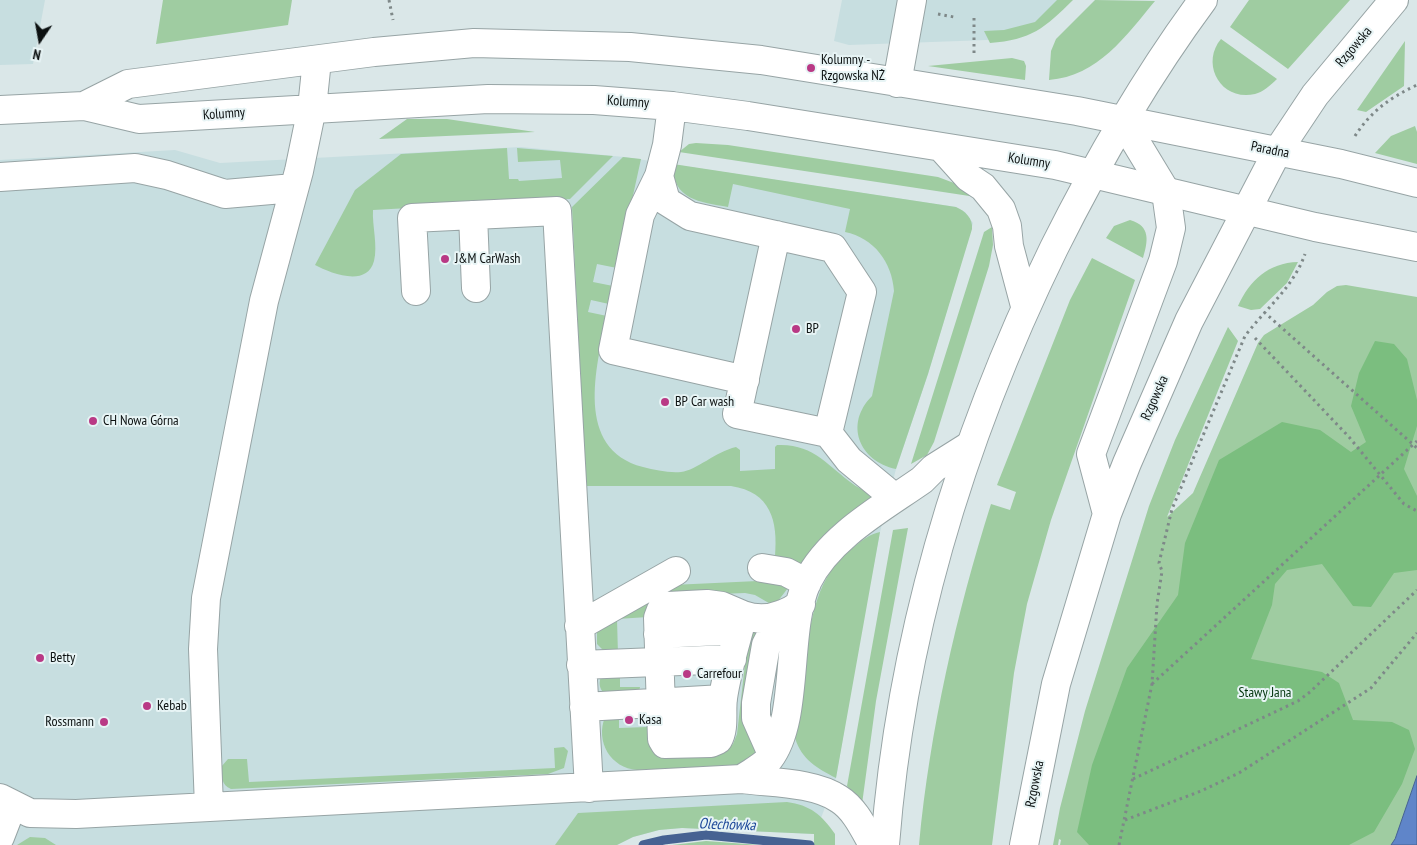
<!DOCTYPE html>
<meta charset="utf-8">
<style>
body{margin:0}
#map{position:relative;width:1417px;height:845px;overflow:hidden;background:#dae7e8;font-family:"PT Sans Narrow",sans-serif}
canvas{display:block}
.north{position:absolute;left:15px;top:15px;width:50px;height:50px;-webkit-text-stroke:4px #e7f4f5;paint-order:stroke;rotate:192deg;font-size:14px;font-weight:700;line-height:20px;text-align:center;color:#0c1111}
.north::after{content:'';display:block;margin:auto;width:18px;height:22px;background:#0c1111;clip-path:polygon(50% 0,100% 100%,50% 72%,0 100%)}
</style>
<div id="map">
<canvas width="1417" height="845"></canvas>
<div class="north">N</div>
</div>
<script>
const g = document.querySelector('canvas').getContext('2d');
g.lineJoin = 'round';
function fill(path, color) {
  g.fillStyle = color;
  g.fill(path, 'evenodd');
}
function stroke(path, color, width, dash) {
  g.strokeStyle = color;
  g.lineWidth = width;
  g.lineCap = dash ? 'butt' : 'round';
  g.setLineDash(dash || []);
  g.stroke(path);
}
function drawText(font, color, halo, rows, align = 'center') {
  g.font = font + ' "PT Sans Narrow",sans-serif';
  g.lineWidth = 4;
  g.setLineDash([]);
  g.textBaseline = 'middle';
  g.strokeStyle = halo;
  g.fillStyle = color;
  for (const [text, x, y, turn = 0] of rows) {
    g.save();
    g.translate(x, y);
    g.rotate((+turn || 0) * Math.PI / 180);
    g.textAlign = isNaN(turn) ? turn : align;
    if (halo) g.strokeText(text, 0, 0);
    g.fillText(text, 0, 0);
    g.restore();
  }
}
fill(new Path2D(`
 M0,0H45L33,64L0,65Z
 M842,0H1065L1039,25L987,40L849,45L834,41Z
 M521,147L624,157L956,207L965,212L973,223L928,374L896,469L880,532L861,632L836,778L815,834L682,828L659,830L633,837L617,845H0V160L175,150L220,163Z`), '#c7dee0');
fill(new Path2D(`
 M163,0H292L288,25L156,44Z
 M1057,0H1073C1045,28 1031,40 990,43L984,31L1004,30L1035,22Z
 M1095,0L1155,1C1126,36 1098,76 1049,80L1051,51L1056,39Z
 M1249,0H1350L1288,69L1230,27Z
 M1221,39L1277,79C1271,85 1263,92 1255,94C1221,102 1200,64 1221,39Z
 M1405,41L1404,86L1366,112L1357,110Z
 M1012,58L1024,61L1026,66L1025,80L928,66Z
 M407,119H447L535,132L379,139Z
 M1415,126L1417,132V164L1375,153L1391,136Z
 M696,143L728,145L938,177L962,186L976,197L679,152L689,144Z
 M507,148L509,179H518L519,181L562,178L560,160L518,162L517,148L613,156L570,199L373,210C372,225 378,246 374,261C367,288 330,273 315,265L355,190L401,154Z
 M623,157L641,159L617,268L597,264L593,282L613,286L609,304L591,300L588,312L607,316C596,367 574,449 643,467C655,470 668,473 681,472C697,470 715,452 736,447L740,450V471L775,469V447L777,445C813,443 828,466 853,484C859,489 869,491 872,498C846,515 814,537 802,566L775,556C778,521 771,492 731,486H586L572,207Z
 M673,164L956,207C965,211 973,218 972,229L928,374L896,469C859,461 844,424 872,396L894,291C892,262 874,238 845,232L850,209L733,184L728,207C700,202 672,200 673,164Z
 M1130,220C1151,226 1148,241 1143,258L1106,238L1114,226Z
 M992,227L993,245L989,266L934,442L927,455L911,464L984,232Z
 M1092,258L1135,280L1051,520L1027,604L1014,673L992,845H919C930,729 956,615 991,504L1010,510L1016,492L997,485L1070,300Z
 M1298,262L1287,283L1260,309L1251,310L1238,306C1250,280 1268,263 1298,262Z
 M1346,285L1417,297V845H1060L1061,840L1059,839L1058,845H1053L1060,808L1085,711L1149,506L1175,440L1228,327L1238,341L1167,517L1193,493L1258,343L1264,335L1313,305L1327,292L1337,286Z
 M908,528L876,701L862,804L847,786L893,530Z
 M880,532L836,778C817,768 802,760 795,738C797,714 801,690 804,666C811,622 815,575 854,547C862,540 870,534 880,532Z
 M779,580L788,588L774,606L755,595L745,593L668,596L650,607L648,617L617,619L618,655L606,653L597,644V631L601,625L672,585Z
 M759,628V756L738,765L637,770C611,768 595,742 605,717L619,711V728L647,727L655,749L664,758L720,755L733,744L737,734L748,638L752,632Z
 M620,669V687H640L639,692L605,694C599,689 598,682 602,675Z
 M564,747L568,751L564,768L548,774L231,789C221,785 222,776 221,767L228,759H247L249,782L555,768L554,748Z
 M787,802C810,805 822,815 835,834V845H814V834L682,828L659,830L633,837L617,845H555L578,813Z
 M30,837L45,838L56,845H17Z
 M706,841L760,845H672Z`), '#9fcca1');
fill(new Path2D(`
 M1375,341L1394,344L1407,359L1417,400V426L1404,469L1417,496V570L1394,573L1371,607L1353,606L1322,564L1287,570L1275,584L1272,605L1251,659L1322,672L1339,683L1353,720L1392,722L1409,730L1415,749L1402,784L1374,832L1349,845H1089L1077,832L1092,765L1127,668L1178,595L1185,543L1219,460L1282,422L1320,430L1351,452L1366,442L1351,406L1359,373Z`), '#7bbe7f');
const water = new Path2D(`
 M1417,776V845H1391L1395,839Z`);
fill(water, '#5f85c9');
stroke(water, '#466292', 1);
stroke(new Path2D(`
 M643,845L664,840L706,835L810,845`), '#466292', 9);
const minor = new Path2D(`
 M897,83L912,0
 M84,106L128,84L374,52L474,43L630,47L761,60L1077,111L1341,164L1417,183
 M672,106L667,145L659,176L666,201L690,216L833,248L862,292L828,433
 M0,110L84,106L139,119L488,99L594,100L672,106L748,116L1055,165L1315,227L1417,247
 M941,147L968,177L983,187L1001,209L1007,226L1009,246L1025,306
 M659,176L640,215L613,350L745,380
 M0,177L135,168L167,175L225,194L294,188
 M473,215L476,288
 M776,235L737,414L828,433L849,460L895,498
 M416,291L412,218L557,211L589,788
 M762,568L786,572L807,583
 M743,615L722,606L707,604L668,606L661,610L658,618L662,739L665,744L711,743L718,740C725,728 721,712 723,698C727,670 736,642 743,615C764,623 784,616 801,604
 M579,626L676,571
 M658,634L739,630
 M581,665L732,659
 M584,707L723,699
 M661,722L722,719
 M772,754L756,718V703L766,645L782,614
 M742,779C750,773 763,767 769,759C800,719 785,630 807,582C829,537 882,508 922,480L934,468L969,446
 M0,798L30,813L76,814L742,779C772,783 814,782 839,799C855,809 864,829 873,845
 M209,807L203,649L206,598L264,301L299,171L312,108L317,60
 M0,837L12,806`);
const major = new Path2D(`
 M1107,514L1091,454L1163,261L1171,228L1166,192L1123,121
 M885,845C901,636 962,436 1054,248C1097,162 1146,77 1203,0
 M1024,845L1056,684L1107,514L1127,463L1189,321L1277,152L1315,95L1394,0`);
stroke(minor, '#97a4a5', 30);
stroke(major, '#97a4a5', 30);
stroke(new Path2D(`
 M389,0L393,20
 M938,14L954,17
 M974,18V53
 M1355,136C1371,111 1391,97 1417,85
 M1264,312L1417,448
 M1255,338L1349,437L1404,504L1417,511
 M1152,684L1417,441
 M1133,779L1298,701L1310,692L1417,590
 M1125,820L1201,791L1239,773L1371,688L1417,633
 M1119,845L1152,684L1157,604L1162,571L1159,563L1172,509L1245,336C1266,308 1293,288 1305,254`), '#7e8888', 3, [2.5, 4]);
stroke(minor, '#fff', 28);
stroke(major, '#fff', 28);
for (const [x, y, r, color] of [
 [811,68,5,"#b93985"],
 [445,259,5,"#b93985"],
 [796,329,5,"#b93985"],
 [665,402,5,"#b93985"],
 [93,421,5,"#b93985"],
 [40,658,5,"#b93985"],
 [687,674,5,"#b93985"],
 [147,706,5,"#b93985"],
 [629,720,5,"#b93985"],
 [104,722,5,"#b93985"]
]) {
  const dot = new Path2D();
  dot.arc(x, y, r, 0, 2 * Math.PI);
  g.fillStyle = color;
  g.fill(dot);
  stroke(dot, '#e7f4f5', 2);
}
drawText('14px', '#0c1111', '#e7f4f5', [
 ["Rzgowska",1354,47,-50],
 ["Kolumny",628,102,4],
 ["Kolumny",224,114,-4],
 ["Paradna",1270,150,11],
 ["Kolumny",1029,161,9],
 ["Rzgowska",1155,398,-66],
 ["Rzgowska",1035,784,-79]
]);
drawText('14px', '#0c1111', '#e7f4f5', [
 ["Kolumny -",821,60],
 ["Rzgowska NŻ",821,76],
 ["J&M CarWash",455,259],
 ["BP",806,329],
 ["BP Car wash",675,402],
 ["CH Nowa Górna",103,421],
 ["Betty",50,658],
 ["Carrefour",697,674],
 ["Kebab",157,706],
 ["Kasa",639,720],
 ["Rossmann",94,722,"right"]
], 'left');
drawText('14px', '#01340b', '#e7f4f5', [
 ["Stawy Jana",1265,693]
]);
drawText('italic 15px', '#1c4799', '#e7f4f5', [
 ["Olechówka",727,825,2]
]);
</script>
